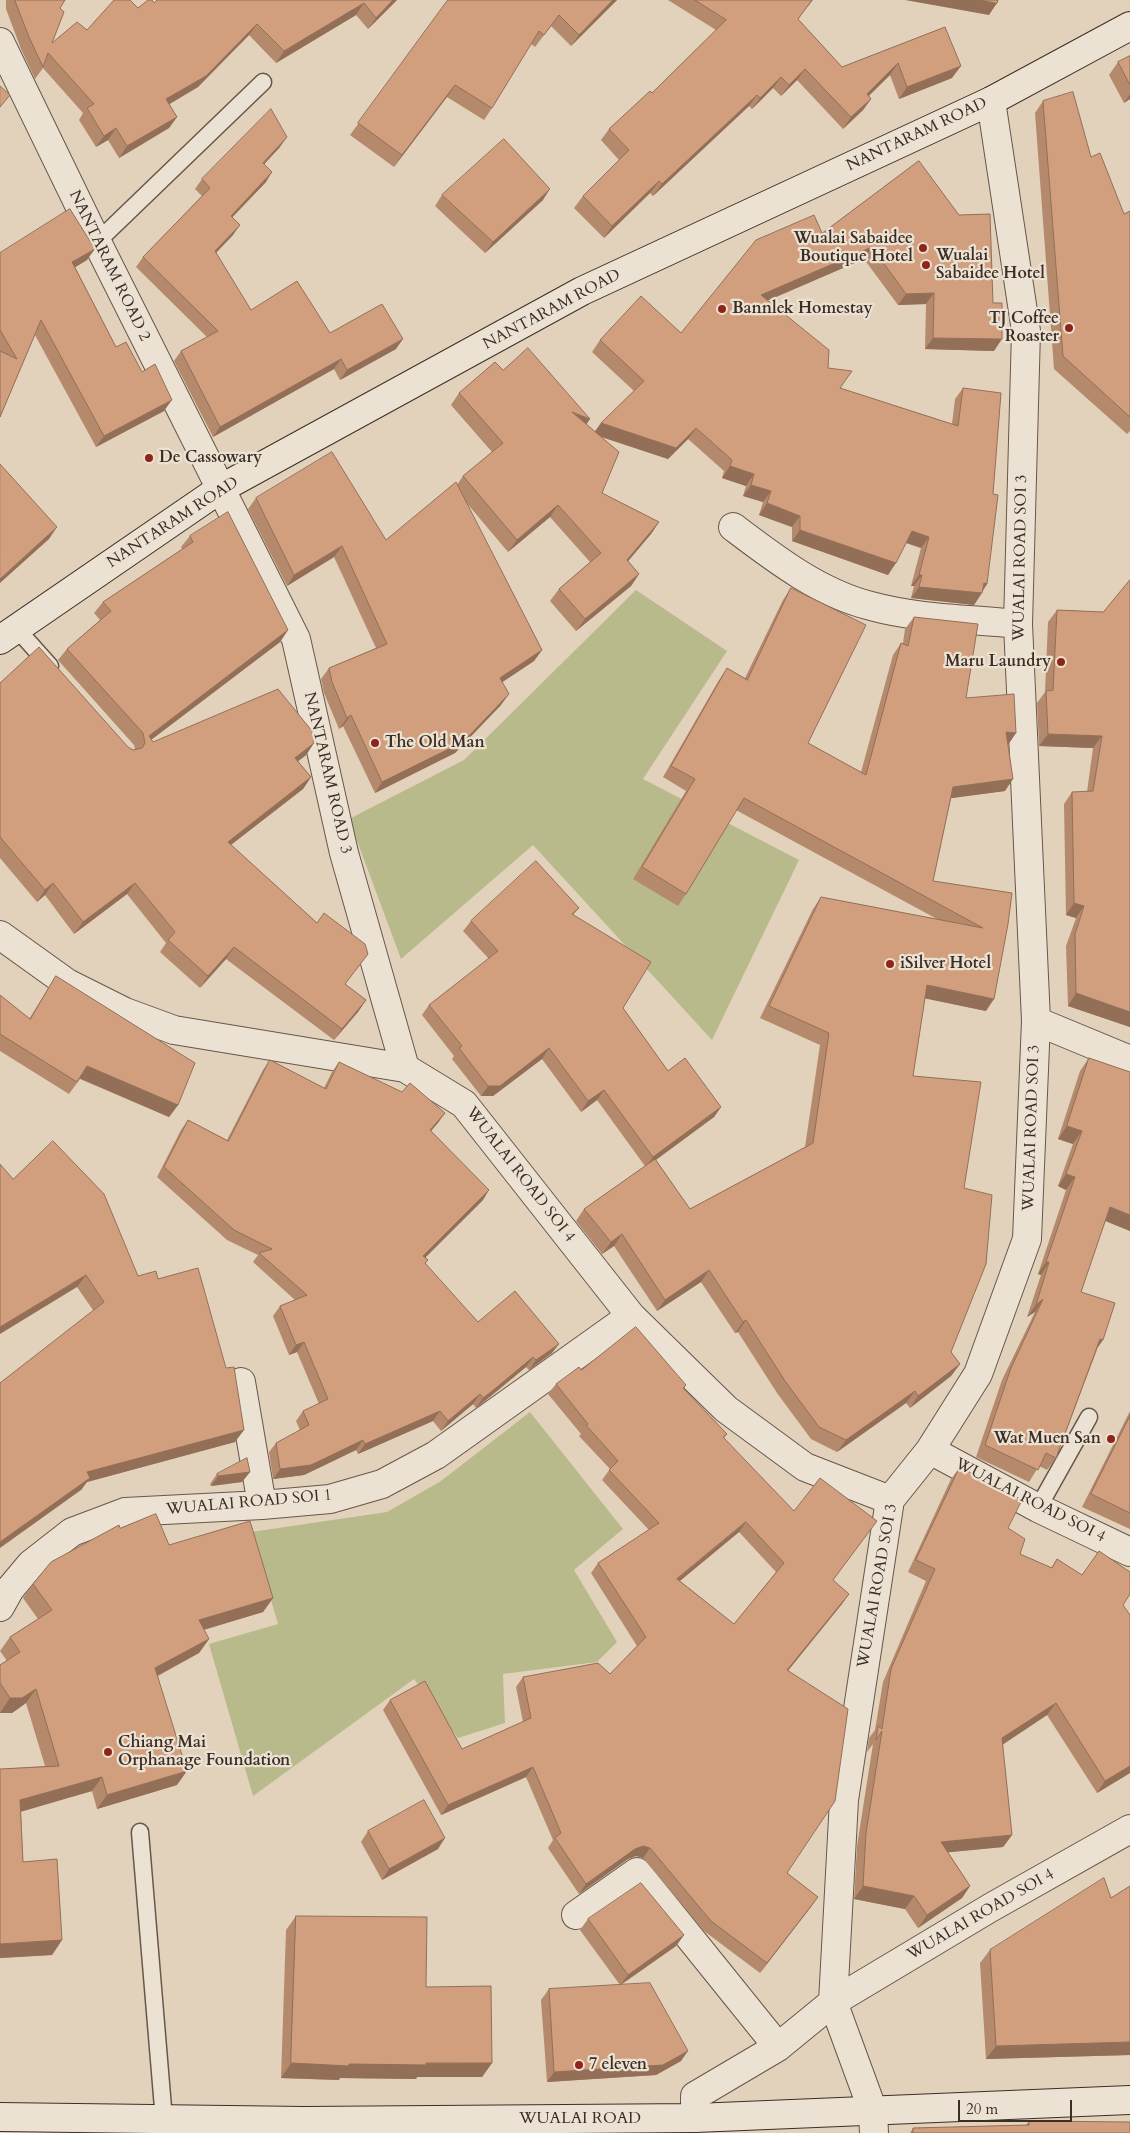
<!DOCTYPE html>
<style>
body{margin:0}
#map{position:relative;width:1130px;height:2133px;overflow:hidden;background:#e2d2bb;font-family:Cardo,serif}
canvas{display:block}
.scale{position:absolute;left:958px;top:2100px;width:114px;height:22px;box-sizing:border-box;border:2px solid #3d2e25;border-top:0;padding-left:6px;font-size:15px;line-height:18px;white-space:nowrap;color:#3d2e25;-webkit-text-stroke:4px #ece2d3;paint-order:stroke}
</style>
<div id="map">
<canvas width="1130" height="2133"></canvas>
<div class="scale">20 m</div>
</div>
<script>
const g = document.querySelector('canvas').getContext('2d');
g.lineJoin = 'round';
function fill(path, color) {
  g.fillStyle = color;
  g.fill(path, 'evenodd');
}
function stroke(path, color, width, dash) {
  g.strokeStyle = color;
  g.lineWidth = width;
  g.lineCap = dash ? 'butt' : 'round';
  g.setLineDash(dash || []);
  g.stroke(path);
}
function drawText(font, color, halo, rows, align = 'center') {
  g.font = font + ' Cardo,serif';
  g.lineWidth = 4.5;
  g.setLineDash([]);
  g.textBaseline = 'middle';
  g.strokeStyle = halo;
  g.fillStyle = color;
  for (const [text, x, y, turn = 0] of rows) {
    g.save();
    g.translate(x, y);
    g.rotate((+turn || 0) * Math.PI / 180);
    g.textAlign = isNaN(turn) ? turn : align;
    if (halo) g.strokeText(text, 0, 0);
    g.fillText(text, 0, 0);
    g.restore();
  }
}
fill(new Path2D(`
 M636,590L727,651L643,779L799,860L712,1040L533,845L401,959L349,819L464,760Z
 M530,1412L623,1529L574,1570L617,1642L597,1662L503,1674L505,1723L458,1738L414,1679L253,1796L209,1644L278,1624L251,1532L387,1512L441,1481Z`), '#b8ba8c');
const lane = new Path2D(`
 M97,242L263,82
 M16,628L50,666
 M1038,1508L1089,1417
 M140,1832L164,2120`);
const street = new Path2D(`
 M0,42L97,242L296,639L344,853L405,1068
 M733,527C774,558 819,593 871,606C918,619 970,619 1018,624
 M0,935L67,983L125,1012L174,1030L405,1068L464,1104L631,1316L726,1409L805,1467L890,1500
 M1036,1021L1130,1060
 M241,1382L262,1505
 M930,1450L1038,1508L1130,1552
 M0,1607L10,1589L31,1564L72,1532L125,1512L262,1505L330,1499L382,1484L436,1455L631,1316
 M576,1915L637,1872L778,2047
 M695,2118V2096L778,2047L833,2002L990,1908L1130,1829
 M874,2133L873,2111L833,2002L844,1800L890,1500L930,1450L978,1374L1027,1239L1036,1021L1018,624L1026,331L991,101`);
const secondary = new Path2D(`
 M0,640L220,489L582,291L991,101L1130,26
 M0,2117L304,2121L695,2118L1130,2100`);
stroke(lane, '#66574a', 19);
stroke(street, '#66574a', 30);
stroke(secondary, '#3d2e25', 30);
stroke(lane, '#ece2d3', 16);
stroke(street, '#ece2d3', 28);
stroke(secondary, '#ece2d3', 28);
fill(new Path2D(`
 M6,0H65L60,8L52,43L87,30L138,8L154,3L397,0L368,29L356,15L276,63L249,35L198,87L169,104L177,117L169,128L119,158L108,140L96,147L79,120L83,113L43,68L35,79L21,49L6,9Z
 M448,0H617L571,46L551,26L535,47L531,44L492,108L484,120L447,97L394,167L350,135Z
 M668,0H813L798,19L842,67L945,27L952,78L899,99L890,75L869,96L871,99L863,110L843,129L797,80L781,96L773,88L752,109L749,106L653,196L650,193L604,238L574,208L583,196L619,160L601,140L609,129L652,93L716,30Z
 M1130,56V99L1124,103L1109,75L1118,62Z
 M1043,101L1091,157L1124,214L1130,211V431L1127,434L1054,369L1035,113Z
 M280,147L264,164L266,182L232,217L233,235L216,253L251,310L330,333L396,349L340,380L334,369L213,437L174,361L181,351L207,337L136,267L143,257L202,196L195,189L202,179Z
 M919,161L994,351L925,349L926,304L898,305L864,259L767,300L828,368L840,388L952,424L955,399L963,388L993,494L987,584L974,605L911,598L914,586H911L921,548L906,543L888,575L792,541V527L759,515L763,502L743,496L746,486L722,478L724,471L688,439L668,459L601,437L602,493L659,522L651,534L628,561L639,574L631,586L576,631L550,601L559,589L590,562L550,517L508,552L465,501L542,650L534,661L502,682L501,705L455,753L375,793L343,726L339,729L324,693L321,679L329,668L376,648L334,557L287,586L248,509L256,498L386,540L457,485L463,476L492,452L451,405L459,393L503,370L586,424L595,432L601,423L634,391L592,352L600,340L681,333L822,233Z
 M442,195L543,200L485,253L435,206Z
 M0,253L87,260L75,267L116,347L142,372L164,411L96,447L35,335L0,417Z
 M190,536L288,630L280,642L151,740L153,742L314,743L306,755L298,761L311,777L303,789L231,845L317,923L368,954L345,984L366,1000L358,1012L334,1040L226,959L200,988L160,952L166,943L127,894L74,934L45,895L37,902L0,858V683L133,750L135,749L134,745L58,660L67,649L100,620L94,613L103,602L182,549L181,547Z
 M791,588L808,743L861,772L893,655L901,643H903L905,629L914,617L966,698L1016,733L1008,744L1005,791L951,798L933,881L1012,893L986,1011L925,998L913,1076L964,1188L951,1352L960,1364L951,1376L910,1408L906,1403L837,1452L811,1439L777,1393L738,1332L735,1333L701,1282L657,1311L614,1246L602,1254L576,1221L584,1209L645,1166L597,1100L581,1112L542,1059L493,1096H481L452,1059L454,1056L422,1015L429,1005L489,959L463,931L471,921L579,908L573,915L623,1008L668,1071L721,1107L714,1117L656,1160L690,1209L805,1147L820,1045L760,1018L813,909L821,897L937,919L736,810L686,894L678,906L633,879L686,791L663,777L719,680L727,668L745,678L783,600Z
 M1057,610L1103,612L1130,1027L1068,1006L1066,946L1076,918L1066,915L1064,804L1072,792H1087L1093,748L1039,746L1037,703L1045,692L1048,622Z
 M56,976L178,1105L169,1117L80,1079L69,1094L0,1051V995L29,1019Z
 M1089,1058L1130,1072V1231L1105,1221L1081,1292L1097,1350L1056,1458L1047,1470L1039,1466L1029,1482L976,1457L1002,1380L1035,1312L1027,1317L1041,1275L1038,1274L1066,1190L1058,1186L1073,1144L1058,1139L1080,1071Z
 M270,1060L324,1088L332,1072L339,1062L445,1113L431,1131L483,1200L425,1257L428,1260L425,1264L478,1322L552,1353L529,1370L526,1367L484,1402L476,1408L473,1404L441,1431L433,1421L358,1454L356,1450L304,1475L273,1479L269,1452L276,1443L300,1430L296,1421L303,1411L319,1404L297,1352L289,1355L273,1316L280,1306L295,1300L253,1262L258,1255L227,1240L157,1177L181,1130L188,1120L227,1140L263,1070Z
 M13,1179L138,1276L158,1279L235,1442L87,1482L81,1490L93,1310L77,1287Z
 M581,1370L686,1385L684,1389L727,1434L724,1438L833,1581L849,1594L842,1604L788,1671L787,1873L818,1897L760,1973L704,1931L643,1858L636,1856L628,1859L579,1894L548,1848L553,1840L526,1777L441,1815L383,1710L390,1700L462,1749L523,1722L516,1687L523,1677L610,1674L637,1646L591,1573L598,1563L649,1530L602,1480L610,1469L579,1436L581,1434L548,1394L556,1384ZM739,1532L776,1572L734,1624L680,1581Z
 M1130,1411V1529L1082,1507Z
 M960,1467L1008,1528L1020,1554L1051,1568L1057,1559L1123,1605L1130,1773L1097,1793L1047,1715L1002,1745L1012,1835L1003,1847L948,1852L970,1886L962,1898L918,1928L905,1909L854,1899L857,1846L873,1744L867,1752L869,1738L875,1730L883,1682L926,1581L908,1572L951,1479Z
 M250,1472L242,1482L211,1486L210,1484L217,1474Z
 M120,1528L169,1545L273,1598L263,1612L204,1630L209,1639L199,1653L158,1676L177,1785L97,1809L92,1791L21,1811L23,1862L62,1940L52,1955L0,1958V1769L45,1766L26,1703L12,1713H0V1665L7,1661L0,1651L10,1637L38,1619L23,1598L33,1584Z
 M368,1831L438,1849L382,1880L361,1842Z
 M1130,1886V2055L986,2059L980,1963L990,1950L1111,1898Z
 M296,1916L426,1987L492,2063L482,2077H417L416,2079L340,2078L339,2080L281,2078L286,1930Z
 M588,1919L684,1935L676,1946L621,1985L681,2061L656,2075L547,2082L541,2000L549,1989L620,1985L580,1930Z
 M1029,2121L1130,2133H910L913,2128L1026,2125Z`), '#b5896c');
fill(new Path2D(`
 M393,0H397L368,29L376,18Z
 M613,0H617L571,46L579,35Z
 M905,0H980L997,3L989,15Z
 M364,3L356,15L276,63L284,51Z
 M257,24L249,35L198,87L158,111L166,99Z
 M898,63L890,75L859,105L867,94Z
 M961,66L952,78L899,99L907,87Z
 M805,69L797,80L781,96L789,85Z
 M781,77L773,88L752,109L760,98Z
 M455,85L447,97L394,167L402,155Z
 M1130,94V99L1124,103Z
 M757,95L749,106L653,196L662,184Z
 M871,99L863,110L843,129L851,117Z
 M177,117L169,128L119,158L127,146Z
 M116,128L108,140L96,147L104,136Z
 M287,137L280,147L256,173L263,163Z
 M272,172L266,182L224,226L231,216Z
 M659,181L650,193L604,238L612,226Z
 M550,189L543,200L485,253L493,242Z
 M240,225L233,235L208,261L215,251Z
 M872,247L864,259L753,307L761,295Z
 M95,249L87,260L64,274L72,262Z
 M934,293L926,304L898,305L906,294Z
 M933,338L1002,339L994,351L925,349Z
 M403,339L396,349L340,380L347,370Z
 M341,359L334,369L213,437L220,427Z
 M172,400L164,411L96,447L104,436Z
 M572,412L590,419L582,431Z
 M601,423L696,428L688,439L668,459L593,434Z
 M730,466L754,474L746,486L722,478Z
 M751,485L771,491L763,502L743,496Z
 M767,503L800,516L792,527L759,515Z
 M558,505L550,517L508,552L517,540Z
 M659,522L651,534L619,572L627,560Z
 M57,527L49,539L0,583V579Z
 M800,530L896,563L888,575L792,541Z
 M912,531L929,537L921,548L904,542Z
 M342,546L334,557L287,586L294,575Z
 M639,574L631,586L576,631L585,619Z
 M919,575H922L914,586H911Z
 M984,583L987,584L981,593H982L974,605L911,598L919,587Z
 M288,630L280,642L143,746L149,736Z
 M542,650L534,661L492,689L500,678Z
 M509,694L501,705L455,753L375,793L382,782Z
 M351,715L343,726L339,729L347,718Z
 M1006,732L1016,733L1008,745Z
 M1048,734L1102,736L1093,748L1039,746Z
 M314,743L306,755L287,770L295,758Z
 M311,777L303,789L219,854L228,842Z
 M1013,779L1005,791L945,799L953,787Z
 M53,883L45,895L37,902L45,890Z
 M135,883L127,894L74,934L83,922Z
 M1074,903L1084,906L1076,918L1066,915Z
 M234,947L226,959L200,988L208,976Z
 M927,985L994,999L986,1011L918,997Z
 M1076,993L1130,1012V1027L1068,1006Z
 M366,1000L358,1012L334,1040L342,1029Z
 M549,1048L542,1059L493,1096H481L488,1086Z
 M87,1066L178,1105L169,1117L79,1078Z
 M604,1090L597,1100L581,1112L588,1101Z
 M721,1107L714,1117L646,1167L653,1157Z
 M445,1113L438,1123L423,1140L430,1130Z
 M1067,1126L1082,1131L1073,1144L1058,1139Z
 M1066,1174L1075,1177L1066,1190L1058,1186Z
 M489,1190L483,1200L417,1266L423,1256Z
 M1110,1207L1130,1215V1231L1101,1219Z
 M622,1234L614,1246L602,1254L611,1242Z
 M1046,1262H1049L1041,1275L1038,1274Z
 M709,1270L701,1282L657,1311L665,1300Z
 M86,1275L77,1287L0,1334V1327Z
 M1043,1299L1035,1312L1027,1317L1036,1305Z
 M746,1320L738,1332L735,1333L743,1322Z
 M1100,1339L1103,1340L1094,1353Z
 M304,1342L297,1352L289,1355L296,1345Z
 M559,1344L552,1353L529,1370L536,1360Z
 M533,1357L526,1367L476,1408L483,1398Z
 M960,1364L951,1376L910,1408L918,1396Z
 M915,1391L906,1403L837,1452L846,1440Z
 M480,1394L473,1404L441,1431L448,1421Z
 M440,1411L433,1421L358,1454L365,1444Z
 M244,1430L235,1442L87,1482L81,1490L0,1548V1542L87,1472Z
 M363,1440L356,1450L304,1475L273,1479L280,1469Z
 M250,1472L242,1482L211,1486L218,1476Z
 M746,1522L739,1532L670,1589L677,1579Z
 M849,1594L842,1604L780,1680L787,1670Z
 M273,1598L263,1612L189,1634L199,1620Z
 M209,1639L199,1653L145,1682L155,1668Z
 M36,1689L26,1703L12,1713H0L10,1698Z
 M1056,1703L1047,1715L993,1751L1002,1738Z
 M1130,1766V1773L1097,1793L1105,1781Z
 M533,1767L526,1777L441,1815L448,1805Z
 M187,1771L177,1785L97,1809L107,1795Z
 M102,1777L92,1791L10,1815L20,1800Z
 M1012,1835L1003,1847L932,1854L941,1842Z
 M445,1838L438,1849L382,1880L389,1869Z
 M643,1846L650,1848L643,1858L636,1856L628,1859L579,1894L586,1884L635,1849Z
 M863,1886L914,1896L905,1909L854,1899Z
 M970,1886L962,1898L918,1928L927,1915Z
 M818,1897L811,1907L760,1973L767,1963Z
 M684,1935L676,1946L620,1985L628,1975Z
 M62,1940L52,1955L0,1958V1944Z
 M1130,2042V2055L986,2059L996,2046Z
 M688,2051L681,2061L656,2075L547,2082L554,2072Z
 M291,2063L349,2064L492,2063L482,2077H417L416,2079L340,2078L339,2080L281,2078Z`), '#936f58');
const building = new Path2D(`
 M15,0H65L60,8L64,12L52,43L77,22L87,30L114,0H130L138,8L148,0H152L154,3L157,0H393L376,18L364,3L284,51L257,24L206,76L166,99L177,117L127,146L116,128L104,136L87,108L94,104L48,53L43,67L29,37Z
 M448,0H613L579,35L559,15L544,35L539,31L492,108L455,85L402,155L358,123Z
 M695,0H812L798,19L842,67L945,27L961,66L907,87L898,63L867,94L871,99L851,117L805,69L789,85L781,77L760,98L757,95L662,184L659,181L612,226L583,196L629,150L609,129L650,91L652,93L726,20Z
 M980,0H998L997,3Z
 M1130,56V85L1118,62Z
 M0,86L10,95L0,107Z
 M1073,92L1091,157L1100,153L1124,214L1130,211V417L1063,356L1043,101Z
 M271,109L287,137L263,163L272,172L231,216L240,225L215,251L251,310L297,281L330,333L382,304L403,339L347,370L341,359L220,427L181,351L218,331L143,257L210,188L202,179Z
 M504,139L550,189L493,242L442,195Z
 M919,161L959,215L990,214L993,303H1002V339L933,338L934,293L906,294L872,247L761,295L829,350L828,368L852,371L840,388L958,426L963,388L1001,393L993,494L998,495L987,584L984,583L982,593L919,587L922,575H919L929,537L912,531L896,563L800,530V516L767,503L771,491L751,485L754,474L730,466L732,460L696,428L676,448L601,423L644,381L600,340L641,296L681,333L756,240L814,215L822,233Z
 M70,209L95,249L72,262L116,347L126,342L142,372L155,364L172,400L104,436L41,320L0,417V351L17,359L0,330V253Z
 M528,348L590,419L572,412L619,452L602,493L659,522L627,560L639,574L585,619L559,589L601,553L558,505L517,540L463,476L503,443L459,393L495,362L503,370Z
 M332,452L386,540L456,482L542,650L500,678L509,694L463,742L382,782L351,715L347,718L332,682L329,668L387,644L342,546L294,575L256,498Z
 M0,464L57,527L0,579Z
 M228,512L288,630L149,736L153,742L278,689L312,731L314,743L295,758L311,777L228,842L317,923L324,913L365,944L368,954L345,984L366,1000L342,1029L234,947L208,976L168,940L175,932L135,883L83,922L53,883L45,890L0,837V683L39,647L128,747L133,750L142,748L145,743L143,733L67,649L111,611L103,602L193,542L190,536Z
 M1130,580V1012L1076,993L1075,934L1084,906L1074,903L1072,792L1093,791L1102,736L1048,734L1046,691L1053,690L1057,610L1103,612Z
 M791,588L866,625L808,743L866,775L901,643L908,646L914,617L978,624L966,698L1014,694L1016,733L1006,732L1013,779L953,787L933,881L1012,893L1008,924L994,999L927,985L913,1076L981,1082L964,1188L992,1195L986,1264L951,1352L960,1364L918,1396L915,1391L846,1440L819,1427L785,1381L746,1320L743,1322L709,1270L665,1300L622,1234L611,1242L584,1209L655,1159L690,1209L813,1143L829,1033L769,1006L821,897L983,928L744,798L686,894L642,867L695,779L671,766L727,668L747,680Z
 M536,861L579,908L572,914L651,962L623,1008L668,1071L685,1058L721,1107L653,1157L604,1090L588,1101L549,1048L500,1086H488L459,1048L462,1046L429,1005L498,951L471,921Z
 M56,976L195,1063L178,1105L87,1066L77,1082L0,1034V995L30,1019Z
 M1089,1058L1130,1072V1215L1110,1207L1081,1292L1115,1303L1103,1340L1100,1339L1056,1458L1046,1453L1038,1470L985,1445L1011,1368L1043,1299L1036,1305L1049,1262H1046L1075,1177L1066,1174L1082,1131L1067,1126Z
 M270,1060L326,1089L339,1062L402,1092L410,1083L445,1113L430,1130L489,1190L423,1256L428,1260L425,1263L478,1322L515,1291L559,1344L536,1360L533,1357L491,1392L483,1398L480,1394L448,1421L440,1411L365,1444L363,1440L311,1465L280,1469L276,1443L309,1425L303,1411L328,1399L304,1342L296,1345L280,1306L307,1295L259,1253L272,1249L234,1230L164,1167L188,1120L228,1141Z
 M53,1141L104,1194L138,1276L156,1271L158,1279L198,1268L226,1368L234,1367L244,1430L87,1472L90,1478L0,1542V1383L104,1302L86,1275L0,1327V1164L13,1179Z
 M636,1327L686,1385L683,1388L727,1434L723,1437L794,1511L820,1478L877,1521L833,1580L849,1594L787,1670L848,1709L835,1801L787,1873L818,1897L767,1963L711,1921L650,1848L643,1846L635,1849L586,1884L555,1838L561,1833L533,1767L448,1805L390,1700L425,1681L462,1749L531,1718L523,1677L598,1663L610,1674L646,1637L598,1563L659,1523L609,1470L618,1461L586,1425L588,1424L556,1384L579,1367L581,1370ZM746,1522L784,1563L734,1624L677,1579Z
 M1130,1416V1513L1091,1494Z
 M247,1458L250,1472L218,1476L217,1474Z
 M960,1467L1022,1500L1008,1528L1025,1539L1020,1554L1052,1568L1057,1559L1082,1575L1099,1551L1130,1572V1594L1123,1605L1130,1615V1766L1105,1781L1056,1703L1002,1738L1012,1835L941,1842L970,1886L927,1915L914,1896L863,1886L866,1833L882,1731L876,1740L878,1726L882,1729L891,1669L935,1569L916,1560Z
 M156,1514L169,1545L250,1521L273,1598L199,1620L209,1639L155,1668L187,1771L107,1795L102,1777L20,1800L23,1862L57,1859L62,1940L0,1944V1769L59,1766L36,1689L22,1698H10L0,1683V1665L20,1652L10,1637L52,1610L33,1584L51,1562L119,1525L120,1528Z
 M424,1800L445,1838L389,1869L368,1831Z
 M1104,1878L1111,1898L1130,1886V2042L996,2046L990,1950Z
 M641,1883L684,1935L628,1975L588,1919Z
 M296,1916L427,1917L426,1987L491,1986L492,2063H426V2065L349,2064V2066L291,2063Z
 M650,1983L688,2051L663,2065L554,2072L549,1989Z
 M1029,2121L1130,2122V2133H913V2128L1029,2125Z`);
fill(building, '#d29f7e');
stroke(building, '#936f58', 1);
for (const [x, y, r, color] of [
 [923,248,5,"#8f2418"],
 [926,265,5,"#8f2418"],
 [722,309,5,"#8f2418"],
 [1069,328,5,"#8f2418"],
 [149,458,5,"#8f2418"],
 [1061,662,5,"#8f2418"],
 [375,743,5,"#8f2418"],
 [890,964,5,"#8f2418"],
 [1111,1439,5,"#8f2418"],
 [108,1752,5,"#8f2418"],
 [579,2065,5,"#8f2418"]
]) {
  const dot = new Path2D();
  dot.arc(x, y, r, 0, 2 * Math.PI);
  g.fillStyle = color;
  g.fill(dot);
  stroke(dot, '#ece2d3', 2);
}
drawText('16px', '#3d2e25', '#ece2d3', [
 ["NANTARAM ROAD",917,135,-25],
 ["NANTARAM ROAD 2",109,266,64],
 ["NANTARAM ROAD",552,310,-28],
 ["NANTARAM ROAD",173,523,-33],
 ["WUALAI ROAD SOI 3",1021,558,-89],
 ["NANTARAM ROAD 3",327,773,77],
 ["WUALAI ROAD SOI 3",1032,1128,-88],
 ["WUALAI ROAD SOI 4",520,1175,52],
 ["WUALAI ROAD SOI 4",1030,1501,27],
 ["WUALAI ROAD SOI 1",249,1503,-5],
 ["WUALAI ROAD SOI 3",878,1586,-80],
 ["WUALAI ROAD SOI 4",981,1915,-30],
 ["WUALAI ROAD",580,2119]
]);
drawText('bold 16px', '#3d2e25', '#ece2d3', [
 ["Wualai Sabaidee",913,239,"right"],
 ["Boutique Hotel",913,257,"right"],
 ["Wualai",936,256],
 ["Sabaidee Hotel",936,274],
 ["Bannlek Homestay",732,309],
 ["TJ Coffee",1059,319,"right"],
 ["Roaster",1059,337,"right"],
 ["De Cassowary",159,458],
 ["Maru Laundry",1051,662,"right"],
 ["The Old Man",385,743],
 ["iSilver Hotel",900,964],
 ["Wat Muen San",1101,1439,"right"],
 ["Chiang Mai",118,1743],
 ["Orphanage Foundation",118,1761],
 ["7 eleven",589,2065]
], 'left');
</script>
